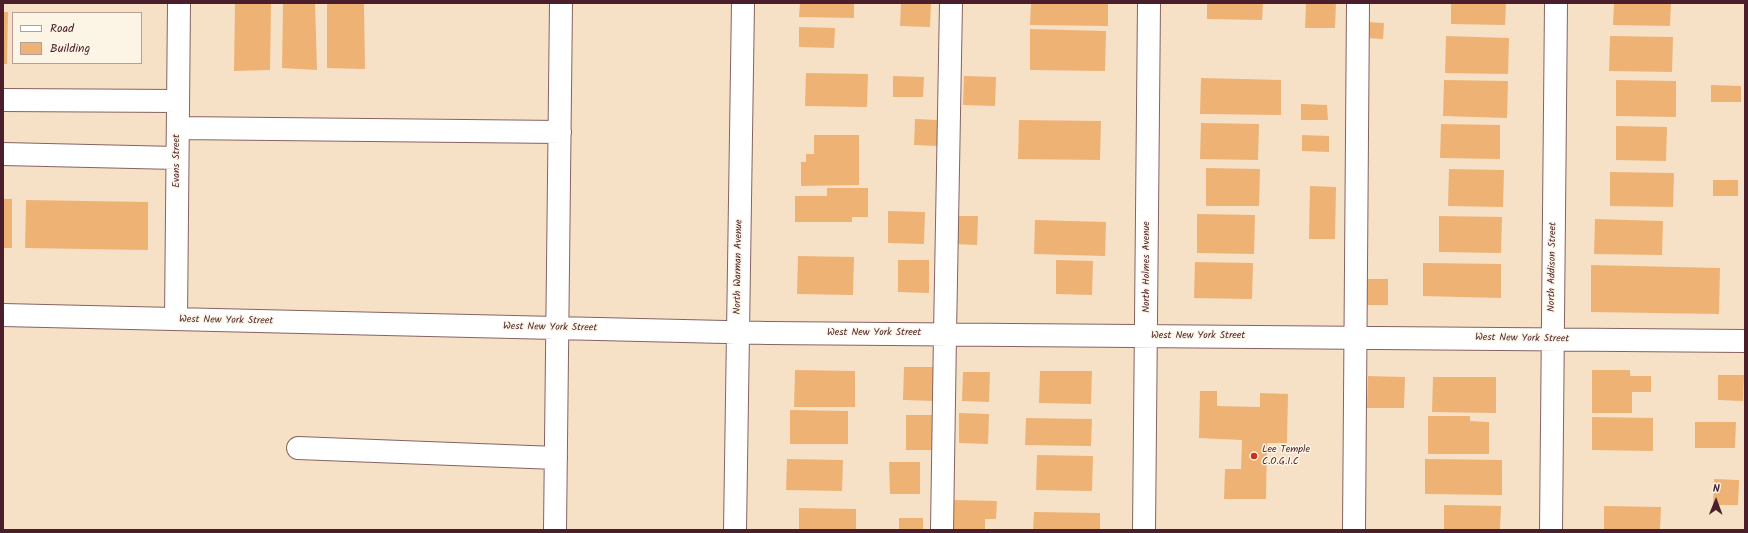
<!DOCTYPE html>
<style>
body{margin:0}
#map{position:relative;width:1748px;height:533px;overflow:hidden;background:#f6e1c7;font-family:Kalam,sans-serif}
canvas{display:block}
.frame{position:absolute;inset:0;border:4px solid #4a1f2b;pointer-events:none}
.legend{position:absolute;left:12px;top:12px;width:130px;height:52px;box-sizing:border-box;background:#fcf5e5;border:1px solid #b59f9b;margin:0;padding:5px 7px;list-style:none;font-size:12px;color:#4a1f2b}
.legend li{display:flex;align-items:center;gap:8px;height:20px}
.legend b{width:20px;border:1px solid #b59f9b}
.north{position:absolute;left:1696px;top:481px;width:40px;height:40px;-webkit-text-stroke:3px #fcf5e5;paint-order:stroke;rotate:1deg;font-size:11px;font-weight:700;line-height:16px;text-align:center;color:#4a1f2b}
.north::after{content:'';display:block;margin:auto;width:14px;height:18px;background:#4a1f2b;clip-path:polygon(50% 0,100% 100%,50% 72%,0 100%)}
</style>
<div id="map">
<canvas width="1748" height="533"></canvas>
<div class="frame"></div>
<ul class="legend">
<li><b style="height:5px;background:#fff"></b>Road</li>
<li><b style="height:11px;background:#efb275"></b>Building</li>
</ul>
<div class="north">N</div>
</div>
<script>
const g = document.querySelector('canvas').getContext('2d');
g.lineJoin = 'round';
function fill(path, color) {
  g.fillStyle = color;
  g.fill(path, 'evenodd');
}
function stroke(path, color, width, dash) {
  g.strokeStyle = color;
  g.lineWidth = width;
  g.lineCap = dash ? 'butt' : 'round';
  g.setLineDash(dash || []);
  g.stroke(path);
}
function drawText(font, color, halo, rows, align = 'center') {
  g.font = font + ' Kalam,sans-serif';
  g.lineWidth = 3;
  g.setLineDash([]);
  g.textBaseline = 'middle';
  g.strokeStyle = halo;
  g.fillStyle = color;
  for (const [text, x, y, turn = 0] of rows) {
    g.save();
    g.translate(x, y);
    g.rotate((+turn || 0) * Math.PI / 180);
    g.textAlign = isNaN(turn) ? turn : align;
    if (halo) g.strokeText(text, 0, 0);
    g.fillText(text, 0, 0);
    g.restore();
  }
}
fill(new Path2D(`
 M235,3H271L270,70L234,71Z
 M283,3H315L317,70L282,68Z
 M327,3H364L365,69L327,68Z
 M800,3H854V18L799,17Z
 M901,3H931L930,27L900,26Z
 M1031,3H1108V26L1030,25Z
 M1207,3H1263L1262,20L1207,19Z
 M1306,3H1336L1335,28H1305Z
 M1451,3H1506L1505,25L1451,24Z
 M1614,3H1671L1670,26L1613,25Z
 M3,12H8L7,64H3Z
 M1366,22L1384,23L1383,39L1366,38Z
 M799,27L835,28L834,48L799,47Z
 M1030,29L1106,31L1105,71L1030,70Z
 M1446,36L1509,38L1508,74L1445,73Z
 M1610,36L1673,37L1672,72L1609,71Z
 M806,73L868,74L867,107L805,106Z
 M893,76L924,77L923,97H893Z
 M964,76L996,77L995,106L963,105Z
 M1201,78L1281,80V115L1200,114Z
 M1444,80L1508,81L1507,118L1443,116Z
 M1616,80L1676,81V117L1616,116Z
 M1711,85L1741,86V102H1711Z
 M1301,104L1327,105L1328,120H1301Z
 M915,119L938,120V146L914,145Z
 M1019,120L1101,121L1100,160L1018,159Z
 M1201,123L1259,124L1258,160L1200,159Z
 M1441,124L1500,125V159L1440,158Z
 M1616,126L1667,127L1666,161L1616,160Z
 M814,135H859V185L801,186V162H806V154H814Z
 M1302,135L1329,136V152L1302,151Z
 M1206,168L1260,169L1259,206H1206Z
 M1449,169L1504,170L1503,207L1448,206Z
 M1610,172L1674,173L1673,207L1610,206Z
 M1713,180H1738V196H1713Z
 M1310,186L1336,187L1335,239H1309Z
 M827,188H868V217H852V222H795V196H827Z
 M3,199H12V248H3Z
 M26,200L148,202V250L25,248Z
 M888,211L925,212L924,244L888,243Z
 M1197,214L1255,215L1254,254L1197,253Z
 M954,216H978L977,245L954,244Z
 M1439,216L1502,217L1501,253L1439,252Z
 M1595,219L1663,221L1662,255L1594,254Z
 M1035,220L1106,222L1105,256L1034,254Z
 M798,256L854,257L853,295L797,294Z
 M898,260H929V293L898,292Z
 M1056,260L1093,261L1092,295L1056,294Z
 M1195,262L1253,263L1252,299L1194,298Z
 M1423,263L1501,264V298L1423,296Z
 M1591,265L1720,268L1719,314L1591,312Z
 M1362,279H1388V305H1361Z
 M904,367H934V401L903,400Z
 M795,370L855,371V407H794Z
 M1592,370H1630V376H1651V392H1632V413H1592Z
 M1040,371H1092L1091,404L1039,403Z
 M963,372H990L989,402L962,401Z
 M1718,375H1744L1743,401L1718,400Z
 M1368,376L1405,377L1404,408H1367Z
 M1433,377H1496V413L1432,412Z
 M1200,391H1217V406L1260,407V393L1288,394L1287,443H1267L1266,499H1224L1225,469H1241L1242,440L1199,438Z
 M790,410L848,411V444H790Z
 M959,413L989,414L988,444L959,443Z
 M906,415H935L934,450H906Z
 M1428,416H1470V421L1489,422V454H1428Z
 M1592,417L1653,418V451L1592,450Z
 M1026,418L1092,419L1091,446L1025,445Z
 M1695,422H1736L1735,448H1695Z
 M1037,455L1093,456L1092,491L1036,490Z
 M787,459L843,460L842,491L786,490Z
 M1425,459L1502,460V495L1425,494Z
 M889,462H920V494H890Z
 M1714,479L1739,480L1738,505H1713Z
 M953,500L997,501L996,519H985V530H953Z
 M1444,505L1501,506L1500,530H1444Z
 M1604,506L1661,507L1660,530H1604Z
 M799,508L856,509V530H799Z
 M1034,512L1100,513V530H1033Z
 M899,518H923V530H899Z`), '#efb275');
const minor = new Path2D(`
 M3,100L178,101
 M178,128L560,132
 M3,154L177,158
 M3,315L768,333L1745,341
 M176,319L179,3
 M298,448L556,458
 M555,530L561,3
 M735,530L743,3
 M942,530L945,334L951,3
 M1144,530L1149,3
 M1354,530L1358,3
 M1551,530L1556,3`);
stroke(minor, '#866362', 24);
stroke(minor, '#fff', 22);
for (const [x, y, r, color] of [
 [1254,456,4,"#c8321e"]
]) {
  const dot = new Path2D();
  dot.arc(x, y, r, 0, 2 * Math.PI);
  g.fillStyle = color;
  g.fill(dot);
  stroke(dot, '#fcf5e5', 1.5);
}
drawText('10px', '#4a1f2b', '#fcf5e5', [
 ["Evans Street",177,161,-90],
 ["North Warman Avenue",739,267,-89],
 ["North Holmes Avenue",1147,267,-90],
 ["North Addison Street",1553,267,-89],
 ["West New York Street",226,321,1],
 ["West New York Street",550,328,1],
 ["West New York Street",874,333],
 ["West New York Street",1198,336],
 ["West New York Street",1522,339,1]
]);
drawText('10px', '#4a1f2b', '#fcf5e5', [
 ["Lee Temple",1262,450],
 ["C.O.G.I.C",1262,462]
], 'left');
</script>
